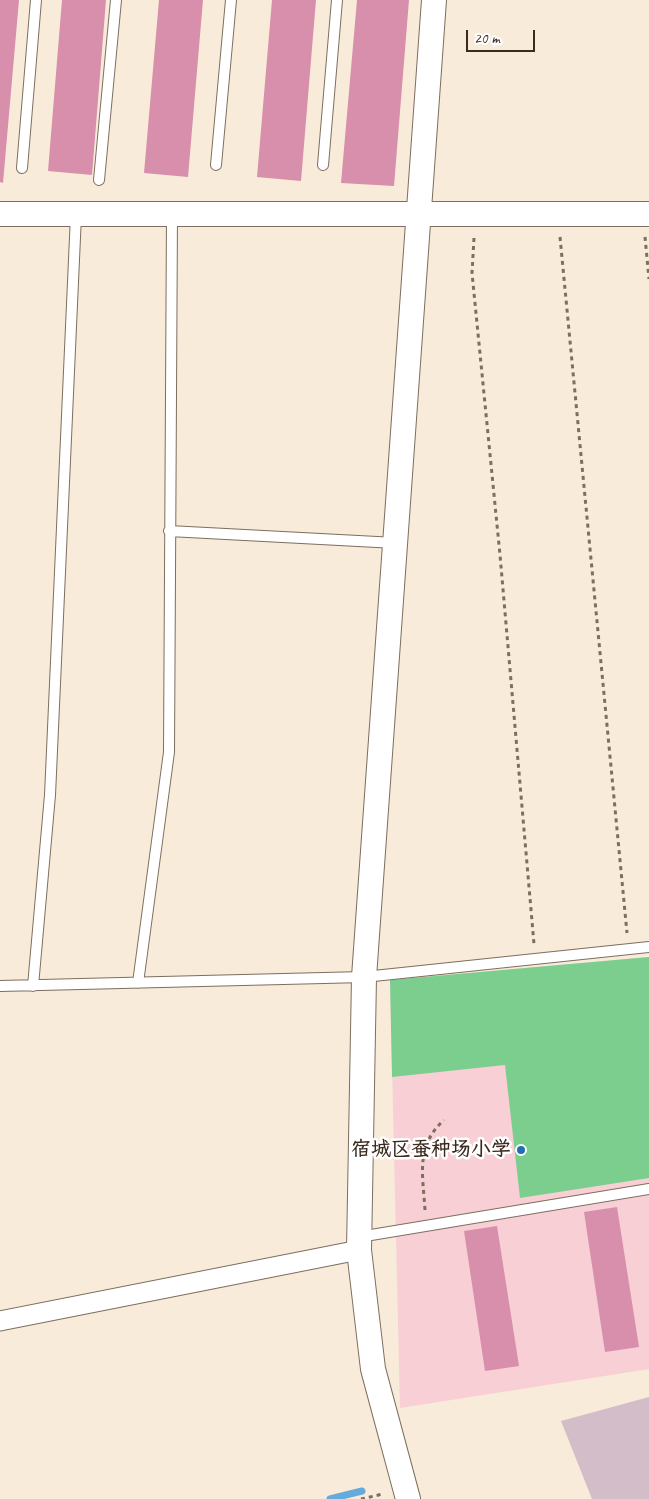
<!DOCTYPE html>
<meta charset="utf-8">
<style>
body{margin:0}
#map{position:relative;width:649px;height:1499px;overflow:hidden;background:#f8ebd9;font-family:Caveat,sans-serif}
canvas{display:block}
.scale{position:absolute;left:466px;top:30px;width:69px;height:22px;box-sizing:border-box;border:2px solid #3b2a1e;border-top:0;padding-left:6px;font-size:15px;line-height:18px;white-space:nowrap;color:#3b2a1e;-webkit-text-stroke:4px #fff;paint-order:stroke}
</style>
<div id="map">
<canvas width="649" height="1499"></canvas>
<div class="scale">20 m</div>
</div>
<script>
const g = document.querySelector('canvas').getContext('2d');
g.lineJoin = 'round';
function fill(path, color) {
  g.fillStyle = color;
  g.fill(path, 'evenodd');
}
function stroke(path, color, width, dash) {
  g.strokeStyle = color;
  g.lineWidth = width;
  g.lineCap = dash ? 'butt' : 'round';
  g.setLineDash(dash || []);
  g.stroke(path);
}
function drawText(font, color, halo, rows, align = 'center') {
  g.font = font + ' Caveat,"LXGW WenKai TC",sans-serif';
  g.lineWidth = 5;
  g.setLineDash([]);
  g.textBaseline = 'middle';
  g.strokeStyle = halo;
  g.fillStyle = color;
  for (const [text, x, y, turn = 0] of rows) {
    g.save();
    g.translate(x, y);
    g.rotate((+turn || 0) * Math.PI / 180);
    g.textAlign = isNaN(turn) ? turn : align;
    if (halo) g.strokeText(text, 0, 0);
    g.fillText(text, 0, 0);
    g.restore();
  }
}
fill(new Path2D(`
 M649,957V1369L400,1408L390,980Z`), '#f7cfd4');
fill(new Path2D(`
 M649,1397V1499H592L561,1421Z`), '#d2bdc8');
fill(new Path2D(`
 M649,957V1178L520,1198L505,1065L392,1077L390,980Z`), '#7cce8f');
stroke(new Path2D(`
 M330,1499L362,1491`), '#64aada', 7);
fill(new Path2D(`
 M0,0H19L3,183L0,182Z
 M62,0H106L92,175L48,171Z
 M159,0H203L188,177L144,173Z
 M272,0H316L301,181L257,177Z
 M357,0H409L394,186L341,183Z
 M617,1207L639,1347L605,1352L584,1212Z
 M497,1226L519,1366L485,1371L464,1231Z`), '#d78fac');
const service = new Path2D(`
 M216,165L231,0
 M323,165L337,0
 M22,168L36,0
 M99,180L116,0
 M169,531L396,543
 M138,983L169,752L172,215
 M0,986L364,977L649,947
 M33,986L50,795L76,215
 M359,1237L649,1189`);
const minor = new Path2D(`
 M0,1321L359,1250`);
const tertiary = new Path2D(`
 M0,214H649
 M408,1499L373,1369L359,1250L364,977L434,0`);
stroke(service, '#7d6e5f', 12);
stroke(minor, '#7d6e5f', 21);
stroke(tertiary, '#7d6e5f', 26);
stroke(new Path2D(`
 M560,237L627,933
 M645,237L649,279
 M474,238L472,273L500,555L534,944
 M425,1210C423,1175 415,1146 444,1120
 M361,1499L383,1494`), '#7d6e5f', 3, [4, 4]);
stroke(service, '#fff', 10);
stroke(minor, '#fff', 19);
stroke(tertiary, '#fff', 24);
for (const [x, y, r, color] of [
 [521,1150,5,"#1f6fb2"]
]) {
  const dot = new Path2D();
  dot.arc(x, y, r, 0, 2 * Math.PI);
  g.fillStyle = color;
  g.fill(dot);
  stroke(dot, '#fff', 2);
}
drawText('bold 20px', '#3b2a1e', '#fff', [
 ["宿城区蚕种场小学",511,1150]
], 'right');
</script>
